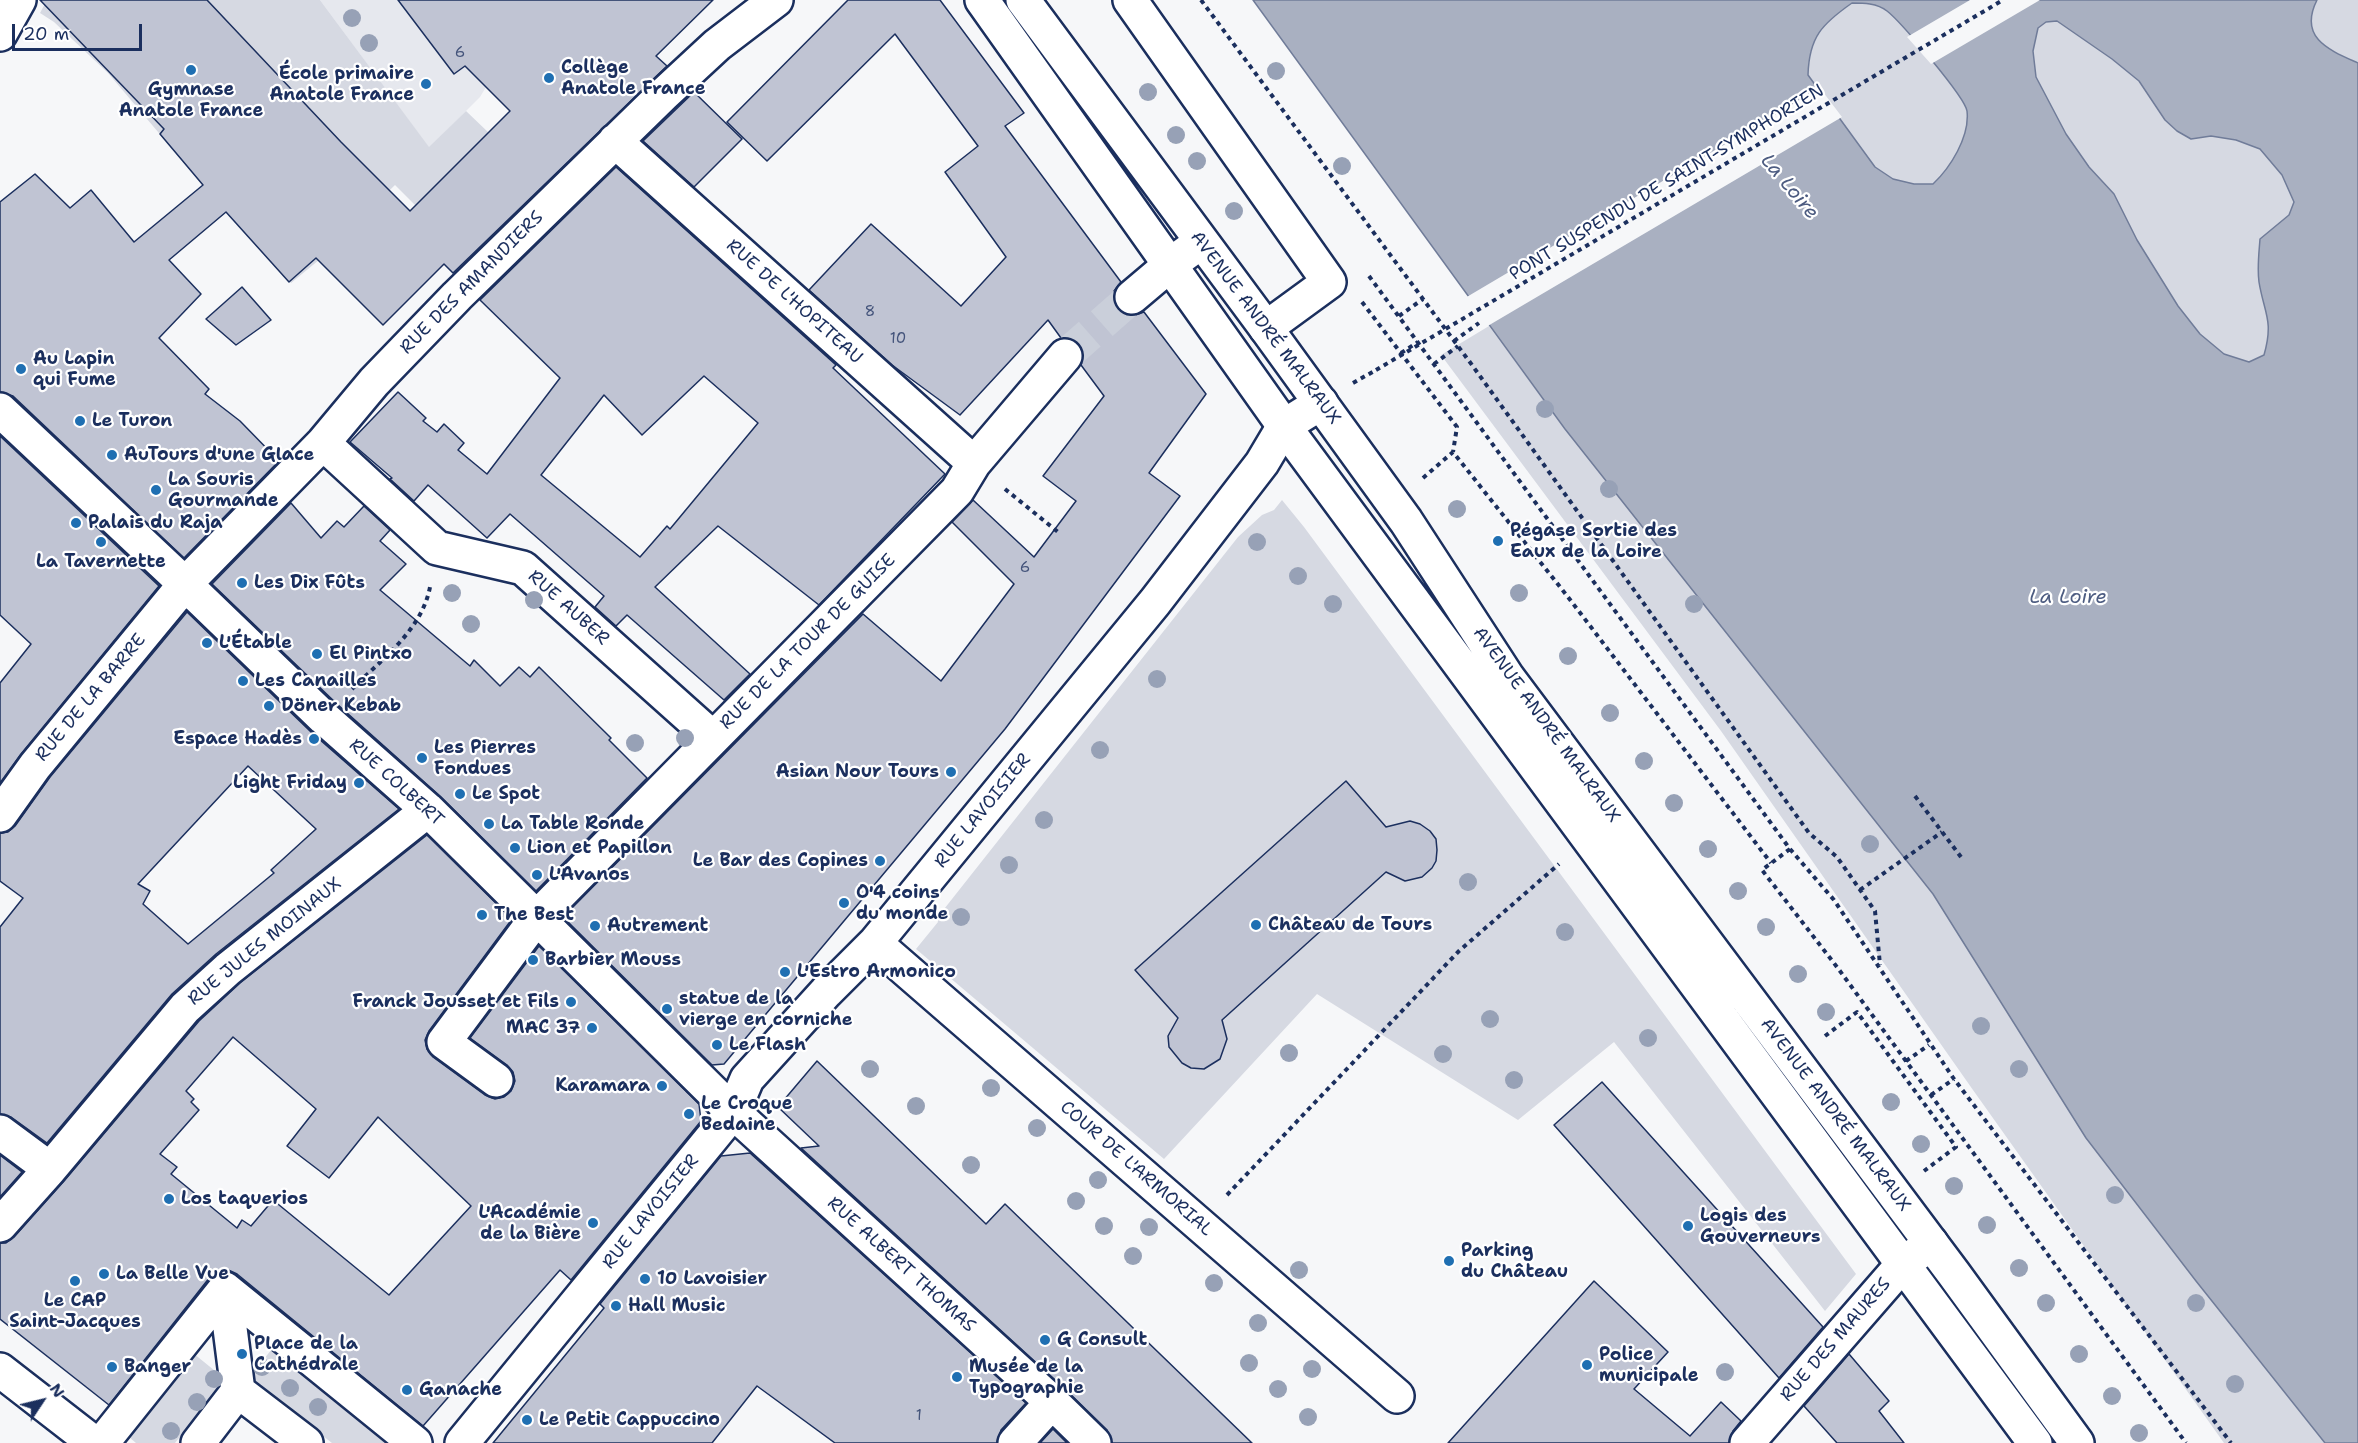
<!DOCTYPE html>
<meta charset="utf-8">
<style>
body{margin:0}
#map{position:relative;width:2358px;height:1443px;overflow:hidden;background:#f6f7f9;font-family:"Shantell Sans",sans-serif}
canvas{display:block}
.north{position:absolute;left:12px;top:1371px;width:60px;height:60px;-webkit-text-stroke:4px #fff;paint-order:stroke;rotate:55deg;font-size:16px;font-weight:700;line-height:24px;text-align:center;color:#1b2f5e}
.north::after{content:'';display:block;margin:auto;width:21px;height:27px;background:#1b2f5e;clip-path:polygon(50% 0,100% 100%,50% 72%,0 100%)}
.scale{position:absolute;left:12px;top:24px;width:130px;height:27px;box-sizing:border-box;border:3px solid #1b2f5e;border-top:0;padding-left:8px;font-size:18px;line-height:21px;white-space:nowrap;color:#1b2f5e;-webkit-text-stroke:4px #fff;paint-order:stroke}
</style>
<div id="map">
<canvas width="2358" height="1443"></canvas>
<div class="north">N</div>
<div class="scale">20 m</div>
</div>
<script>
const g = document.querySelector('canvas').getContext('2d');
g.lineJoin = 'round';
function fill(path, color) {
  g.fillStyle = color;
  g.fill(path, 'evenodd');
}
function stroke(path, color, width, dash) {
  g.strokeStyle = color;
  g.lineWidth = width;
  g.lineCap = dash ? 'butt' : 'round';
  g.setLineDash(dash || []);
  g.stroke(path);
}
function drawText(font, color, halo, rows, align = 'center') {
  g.font = font + ' "Shantell Sans",sans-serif';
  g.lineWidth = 4.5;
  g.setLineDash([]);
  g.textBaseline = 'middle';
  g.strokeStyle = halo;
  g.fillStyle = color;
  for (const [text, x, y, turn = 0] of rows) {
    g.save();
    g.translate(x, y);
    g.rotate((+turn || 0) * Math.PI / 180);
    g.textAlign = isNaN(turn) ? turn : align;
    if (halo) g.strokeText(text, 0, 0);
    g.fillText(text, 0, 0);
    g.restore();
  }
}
fill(new Path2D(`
 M320,0H713L555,156L486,87L480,97L429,148Z`), '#e6e8ee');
fill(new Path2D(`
 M47,0H320L429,147L466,111L489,133L416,206L395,185L319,260L291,283L203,185L108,73L54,22L40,13Z
 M2317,0H2358V63C2329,50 2298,38 2317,0Z
 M1852,3C1863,3 1877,3 1887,11C1901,21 1965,97 1967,111C1970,137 1950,168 1933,185L1914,184L1893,179L1875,167L1808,75C1809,37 1822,24 1852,3Z
 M2057,21L2112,59L2139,81L2165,120L2177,131L2191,139L2211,136L2236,140L2260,149L2282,175L2294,202L2289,215L2261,239L2259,282L2267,311L2270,336L2264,355L2249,362L2224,354L2200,334L2178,306L2137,240L2114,194L2089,167L2066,134L2036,77L2033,51L2038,28L2046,22Z
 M1489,326L1565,429L1933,894L2086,1138L2196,1281L2325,1443H2224L1973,1090L1721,731L1441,355Z
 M1282,500L1304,527L1856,1274L1825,1311L1614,1042L1518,1120L1317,994L1164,1159L916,949L938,922L937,918L1238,537L1262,515L1274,510Z
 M279,1340L405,1443H332L249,1378Z
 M188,1349L225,1379L175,1443H136L122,1431Z`), '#d6d9e2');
const water = new Path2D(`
 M1253,0H2317C2298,38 2329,50 2358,63V1443H2325L2196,1281L2086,1138L1933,894L1565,429ZM1852,3C1863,3 1877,3 1887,11C1900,21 1965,97 1967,111C1970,137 1950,168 1933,184H1914L1893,179L1875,167L1808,75C1809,37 1822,24 1852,3ZM2057,21L2112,59L2139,81L2165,120L2177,131L2191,139L2211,136L2236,140L2260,149L2282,175L2294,202L2289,215L2260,239C2259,253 2257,268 2259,282C2264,313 2274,320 2264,355L2249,362L2224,354L2200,334L2178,306L2137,240L2114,194L2089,167L2066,134L2036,77L2033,51L2038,28L2046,22Z`);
fill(water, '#a9b0c1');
stroke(water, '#707c99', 1.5);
fill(new Path2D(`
 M1970,0H2040L1931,64L1907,37Z
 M1820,88L1842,117L1486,327L1465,298Z`), '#f6f7f9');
const building = new Path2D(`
 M40,0H207L341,142L410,211L510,111L465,66L454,74L398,0H713L656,56L667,66L453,273L444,264L383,325L316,258L289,282L226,212L169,260L201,294L159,338L209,389L205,394L240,421L279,461L184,558L13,396L0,392V202L35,174L70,208L91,190L134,242L203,185L160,134L164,129Z
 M848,0H940L1024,113L1005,126L1121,282L1114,291V301L1117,309L1126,315H1135L1144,312L1206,394L1149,473L1180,496L1005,729L724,1064L712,1065L563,917L863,614L941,681L1014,584L952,522L973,500L1034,557L1076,501L1043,476L1104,396L1081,365L1083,359V350L1078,342L1069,338H1061L1048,320L960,415L892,365L809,290L871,224L961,306L1006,257L945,172L978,146L895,34L767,161L727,122Z
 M694,92L742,139L694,187L643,141Z
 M616,167L836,365L833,368L945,474L819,605L718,526L655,587L750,674L724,700L627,615L616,626L595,607L604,596L510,514L487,538L428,485L414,501L390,479L392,478L350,442L398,392L426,418L423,421L437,432L444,424L464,443L458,450L487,474L560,378L480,300ZM704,376L758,423L670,529L667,526L640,557L541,475L604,395L642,435Z
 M242,287L271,320L236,345L206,319Z
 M0,436L159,586L21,754L0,783V683L31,644L0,615Z
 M291,503L321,538L337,521L344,527L364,506L390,530L380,541L406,564L380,590L470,666L474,660L500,686L519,667L530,677L539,667L611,738L609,740L647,778L536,891L441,797L337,704L212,584Z
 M187,612L311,732L399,809L216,954L172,994L47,1143L11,1117L0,1114V927L23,898L0,881V833L8,832L15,826L50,777ZM248,766L316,829L271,870L274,873L188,944L143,904L150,891L138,884Z
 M1346,781L1386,827L1410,821L1420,824L1430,831L1436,839L1437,850L1436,861L1432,868L1422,877L1405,881L1386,872L1222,1020L1227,1039L1220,1059L1204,1069L1191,1068L1182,1063L1169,1047L1168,1036L1178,1018L1135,970Z
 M427,835L512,919L429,1031L425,1040L427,1049L433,1057L485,1095L495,1099L504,1097L511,1091L515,1081L513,1072L507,1065L470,1038L539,946L699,1104L701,1121L571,1280L560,1270L423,1426L237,1274L224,1268L210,1277L109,1405L0,1319V1243H6L14,1237L64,1181L199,1021L240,983ZM233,1037L316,1109L287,1146L329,1178L378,1117L471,1206L389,1295L273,1200L251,1226L242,1220L237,1228L171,1174L177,1167L160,1154L199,1110L191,1102L194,1099L186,1091Z
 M817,1061L986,1224L1005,1204L1252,1443H1112L1107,1430L1065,1389L801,1148L819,1146L778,1107Z
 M1602,1082L1823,1327L1779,1378L1554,1125Z
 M750,1153L1026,1403L1001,1430L997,1443H835L757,1386L712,1443H493L604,1308L600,1304L721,1156Z
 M0,1155L22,1172L0,1197Z
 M1594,1281L1668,1352L1634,1389L1690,1436L1721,1402L1741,1421L1733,1431L1729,1443H1448Z
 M1849,1354L1889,1401L1879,1411L1904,1443H1837L1804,1406Z
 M1053,1429L1067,1443H1040Z`);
fill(building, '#c0c4d3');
stroke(building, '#1b2f5e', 1.5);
stroke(new Path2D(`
 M1065,356L1132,297`), '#cacfda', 33, [33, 16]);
const minor = new Path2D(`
 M1130,0L1329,282L1266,328
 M0,34L19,0
 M615,141L974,463
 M1132,297L1171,264L1201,242
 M0,410L185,584L324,718L428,810L733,1112L1052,1402L1094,1443
 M323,443L437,548L523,568L713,738
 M0,815L35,766L185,584L323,443L374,382L457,296L663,95L717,45L776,0
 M875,943L1397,1396
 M496,1080L444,1042L537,917L957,491L974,463L1065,356
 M0,1132L50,1169
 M0,1225L50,1169L185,1008L228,969L428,810
 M225,1289L238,1391
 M0,1370L94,1443
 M102,1443L225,1289L415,1443
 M198,1443L238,1391L306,1443
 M462,1443L733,1112L747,1079L826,992L875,943L1155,602L1262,463L1284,426L1321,403
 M1015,1443L1052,1402
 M1747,1443L1902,1265L1931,1243`);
const major = new Path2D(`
 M982,0L1284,426L2035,1443
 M1023,0L1266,328L1406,521L1508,678L1954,1274L2077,1443`);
stroke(minor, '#1b2f5e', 38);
stroke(major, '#1b2f5e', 38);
stroke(new Path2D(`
 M1201,0L1472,365L1809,833L1837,857L1875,911L1880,965
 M1369,276L1790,849L1834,900L1954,1079L2231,1443
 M1362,302L1457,427L1453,452
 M1399,316L1423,299
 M1454,341L1479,323
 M1401,353L1418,342
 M1434,364L1458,346
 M1353,383L1376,370
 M1423,478L1453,452L1568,597L1771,863
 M1005,489L1058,532
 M352,689C381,660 422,630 430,587
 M1915,796L1961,857
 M1790,849L1762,870L1837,967L2186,1443
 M1860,890L1942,832
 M1825,1036L1857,1012L1956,1147L1924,1171
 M1906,1061L1929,1045
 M1931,1095L1954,1079
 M1227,1195L1459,951L1559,864`), '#1b2f5e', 4, [4.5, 4.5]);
stroke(minor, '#fff', 33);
stroke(major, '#fff', 33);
stroke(new Path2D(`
 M1376,370L2003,0`), '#1b2f5e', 4, [4.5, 4.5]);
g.fillStyle = '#97a1b6';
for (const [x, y] of [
 [352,18],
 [369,43],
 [1276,71],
 [1148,92],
 [1176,135],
 [1197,161],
 [1342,166],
 [1234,211],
 [1545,409],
 [1609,489],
 [1457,509],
 [1257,542],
 [1298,576],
 [452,593],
 [1519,593],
 [534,600],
 [1333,604],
 [1694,604],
 [471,624],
 [1568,656],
 [1157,679],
 [1610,713],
 [685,738],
 [635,743],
 [1100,750],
 [1644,761],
 [1674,803],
 [1044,820],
 [1870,844],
 [1708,849],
 [1009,865],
 [1468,882],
 [1738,891],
 [961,917],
 [1766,927],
 [1565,932],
 [1798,974],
 [1826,1012],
 [1490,1019],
 [1981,1026],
 [1648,1038],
 [1289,1053],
 [1443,1054],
 [870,1069],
 [2019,1069],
 [1514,1080],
 [991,1088],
 [1891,1102],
 [916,1106],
 [1037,1128],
 [1921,1144],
 [971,1165],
 [1098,1180],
 [1954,1186],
 [2115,1195],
 [1076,1201],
 [1987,1225],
 [1104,1226],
 [1149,1227],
 [1133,1256],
 [2019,1268],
 [1299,1270],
 [1214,1283],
 [2046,1303],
 [2196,1303],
 [1258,1323],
 [2079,1354],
 [1249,1363],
 [262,1367],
 [1312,1369],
 [1725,1372],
 [214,1379],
 [2235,1384],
 [290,1388],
 [1278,1389],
 [2112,1396],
 [197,1402],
 [318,1407],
 [1308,1417],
 [171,1431],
 [2139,1433]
]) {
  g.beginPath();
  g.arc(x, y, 9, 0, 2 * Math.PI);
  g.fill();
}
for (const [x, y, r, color] of [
 [191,70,6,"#1f6fb2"],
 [549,78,6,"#1f6fb2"],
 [426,84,6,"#1f6fb2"],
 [21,369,6,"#1f6fb2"],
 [80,421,6,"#1f6fb2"],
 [112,455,6,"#1f6fb2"],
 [156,490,6,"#1f6fb2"],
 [76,523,6,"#1f6fb2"],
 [1498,541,6,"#1f6fb2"],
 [101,542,6,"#1f6fb2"],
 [242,583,6,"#1f6fb2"],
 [207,643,6,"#1f6fb2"],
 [317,654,6,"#1f6fb2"],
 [243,681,6,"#1f6fb2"],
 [269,706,6,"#1f6fb2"],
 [314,739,6,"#1f6fb2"],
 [422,758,6,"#1f6fb2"],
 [951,772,6,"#1f6fb2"],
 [359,783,6,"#1f6fb2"],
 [460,794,6,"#1f6fb2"],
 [489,824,6,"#1f6fb2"],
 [515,848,6,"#1f6fb2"],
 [880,861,6,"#1f6fb2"],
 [537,875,6,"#1f6fb2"],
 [844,903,6,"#1f6fb2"],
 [482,915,6,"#1f6fb2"],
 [1256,925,6,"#1f6fb2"],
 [595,926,6,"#1f6fb2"],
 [533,960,6,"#1f6fb2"],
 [785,972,6,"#1f6fb2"],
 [571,1002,6,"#1f6fb2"],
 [667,1009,6,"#1f6fb2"],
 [592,1028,6,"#1f6fb2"],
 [717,1045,6,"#1f6fb2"],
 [662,1086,6,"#1f6fb2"],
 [689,1114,6,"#1f6fb2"],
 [169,1199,6,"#1f6fb2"],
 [593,1223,6,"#1f6fb2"],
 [1688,1226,6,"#1f6fb2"],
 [1449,1261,6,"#1f6fb2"],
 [104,1274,6,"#1f6fb2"],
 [645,1279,6,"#1f6fb2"],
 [75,1281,6,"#1f6fb2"],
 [616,1306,6,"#1f6fb2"],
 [1045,1340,6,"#1f6fb2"],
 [242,1354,6,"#1f6fb2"],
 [1587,1365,6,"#1f6fb2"],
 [112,1367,6,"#1f6fb2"],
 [957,1377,6,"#1f6fb2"],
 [407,1390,6,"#1f6fb2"],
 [527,1420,6,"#1f6fb2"]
]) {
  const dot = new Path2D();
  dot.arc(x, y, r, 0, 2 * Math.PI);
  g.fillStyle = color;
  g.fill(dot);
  stroke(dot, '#fff', 2);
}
drawText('15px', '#44547b', null, [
 ["6",460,53],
 ["8",870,312],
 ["10",898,339],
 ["6",1025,568],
 ["1",919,1416]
]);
drawText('bold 18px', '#1b2f5e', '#fff', [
 ["Collège",561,68],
 ["Anatole France",561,89],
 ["École primaire",414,74,"right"],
 ["Anatole France",414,95,"right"],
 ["Gymnase",191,90,"center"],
 ["Anatole France",191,111,"center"],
 ["Au Lapin",33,359],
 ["qui Fume",33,380],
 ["Le Turon",92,421],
 ["AuTours d'une Glace",124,455],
 ["La Souris",168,480],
 ["Gourmande",168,501],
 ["Palais du Raja",88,523],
 ["Pégase Sortie des",1510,531],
 ["Eaux de la Loire",1510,552],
 ["La Tavernette",101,562,"center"],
 ["Les Dix Fûts",254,583],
 ["L'Étable",219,643],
 ["El Pintxo",329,654],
 ["Les Canailles",255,681],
 ["Döner Kebab",281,706],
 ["Espace Hadès",302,739,"right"],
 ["Les Pierres",434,748],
 ["Fondues",434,769],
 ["Asian Nour Tours",939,772,"right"],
 ["Light Friday",347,783,"right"],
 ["Le Spot",472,794],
 ["La Table Ronde",501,824],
 ["Lion et Papillon",527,848],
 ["Le Bar des Copines",868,861,"right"],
 ["L'Avanos",549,875],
 ["O'4 coins",856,893],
 ["du monde",856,914],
 ["The Best",494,915],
 ["Château de Tours",1268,925],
 ["Autrement",607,926],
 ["Barbier Mouss",545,960],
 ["L'Estro Armonico",797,972],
 ["statue de la",679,999],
 ["vierge en corniche",679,1020],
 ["Franck Jousset et Fils",559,1002,"right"],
 ["MAC 37",580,1028,"right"],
 ["Le Flash",729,1045],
 ["Karamara",650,1086,"right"],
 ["Le Croque",701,1104],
 ["Bedaine",701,1125],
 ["Los taquerios",181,1199],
 ["L'Académie",581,1213,"right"],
 ["de la Bière",581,1234,"right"],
 ["Logis des",1700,1216],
 ["Gouverneurs",1700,1237],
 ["Parking",1461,1251],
 ["du Château",1461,1272],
 ["La Belle Vue",116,1274],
 ["10 Lavoisier",657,1279],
 ["Le CAP",75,1301,"center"],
 ["Saint-Jacques",75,1322,"center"],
 ["Hall Music",628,1306],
 ["G Consult",1057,1340],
 ["Place de la",254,1344],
 ["Cathédrale",254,1365],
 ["Police",1599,1355],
 ["municipale",1599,1376],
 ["Banger",124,1367],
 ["Musée de la",969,1367],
 ["Typographie",969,1388],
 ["Ganache",419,1390],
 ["Le Petit Cappuccino",539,1420]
], 'left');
drawText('18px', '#1b2f5e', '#fff', [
 ["PONT SUSPENDU DE SAINT-SYMPHORIEN",1667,183,-31],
 ["RUE DES AMANDIERS",472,283,-45],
 ["RUE DE L'HOPITEAU",794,302,42],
 ["AVENUE ANDRÉ MALRAUX",1265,328,53],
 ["RUE AUBER",568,608,42],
 ["RUE DE LA TOUR DE GUISE",808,642,-45],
 ["RUE DE LA BARRE",91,698,-50],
 ["AVENUE ANDRÉ MALRAUX",1546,725,54],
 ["RUE COLBERT",396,783,42],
 ["RUE LAVOISIER",983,811,-51],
 ["RUE JULES MOINAUX",265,942,-39],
 ["AVENUE ANDRÉ MALRAUX",1835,1115,53],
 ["COUR DE L'ARMORIAL",1136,1169,41],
 ["RUE LAVOISIER",651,1212,-51],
 ["RUE ALBERT THOMAS",901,1265,42],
 ["RUE DES MAURES",1836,1340,-49]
]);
drawText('italic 20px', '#4d5c81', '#fff', [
 ["La Loire",1789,187,50],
 ["La Loire",2068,598]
]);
</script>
